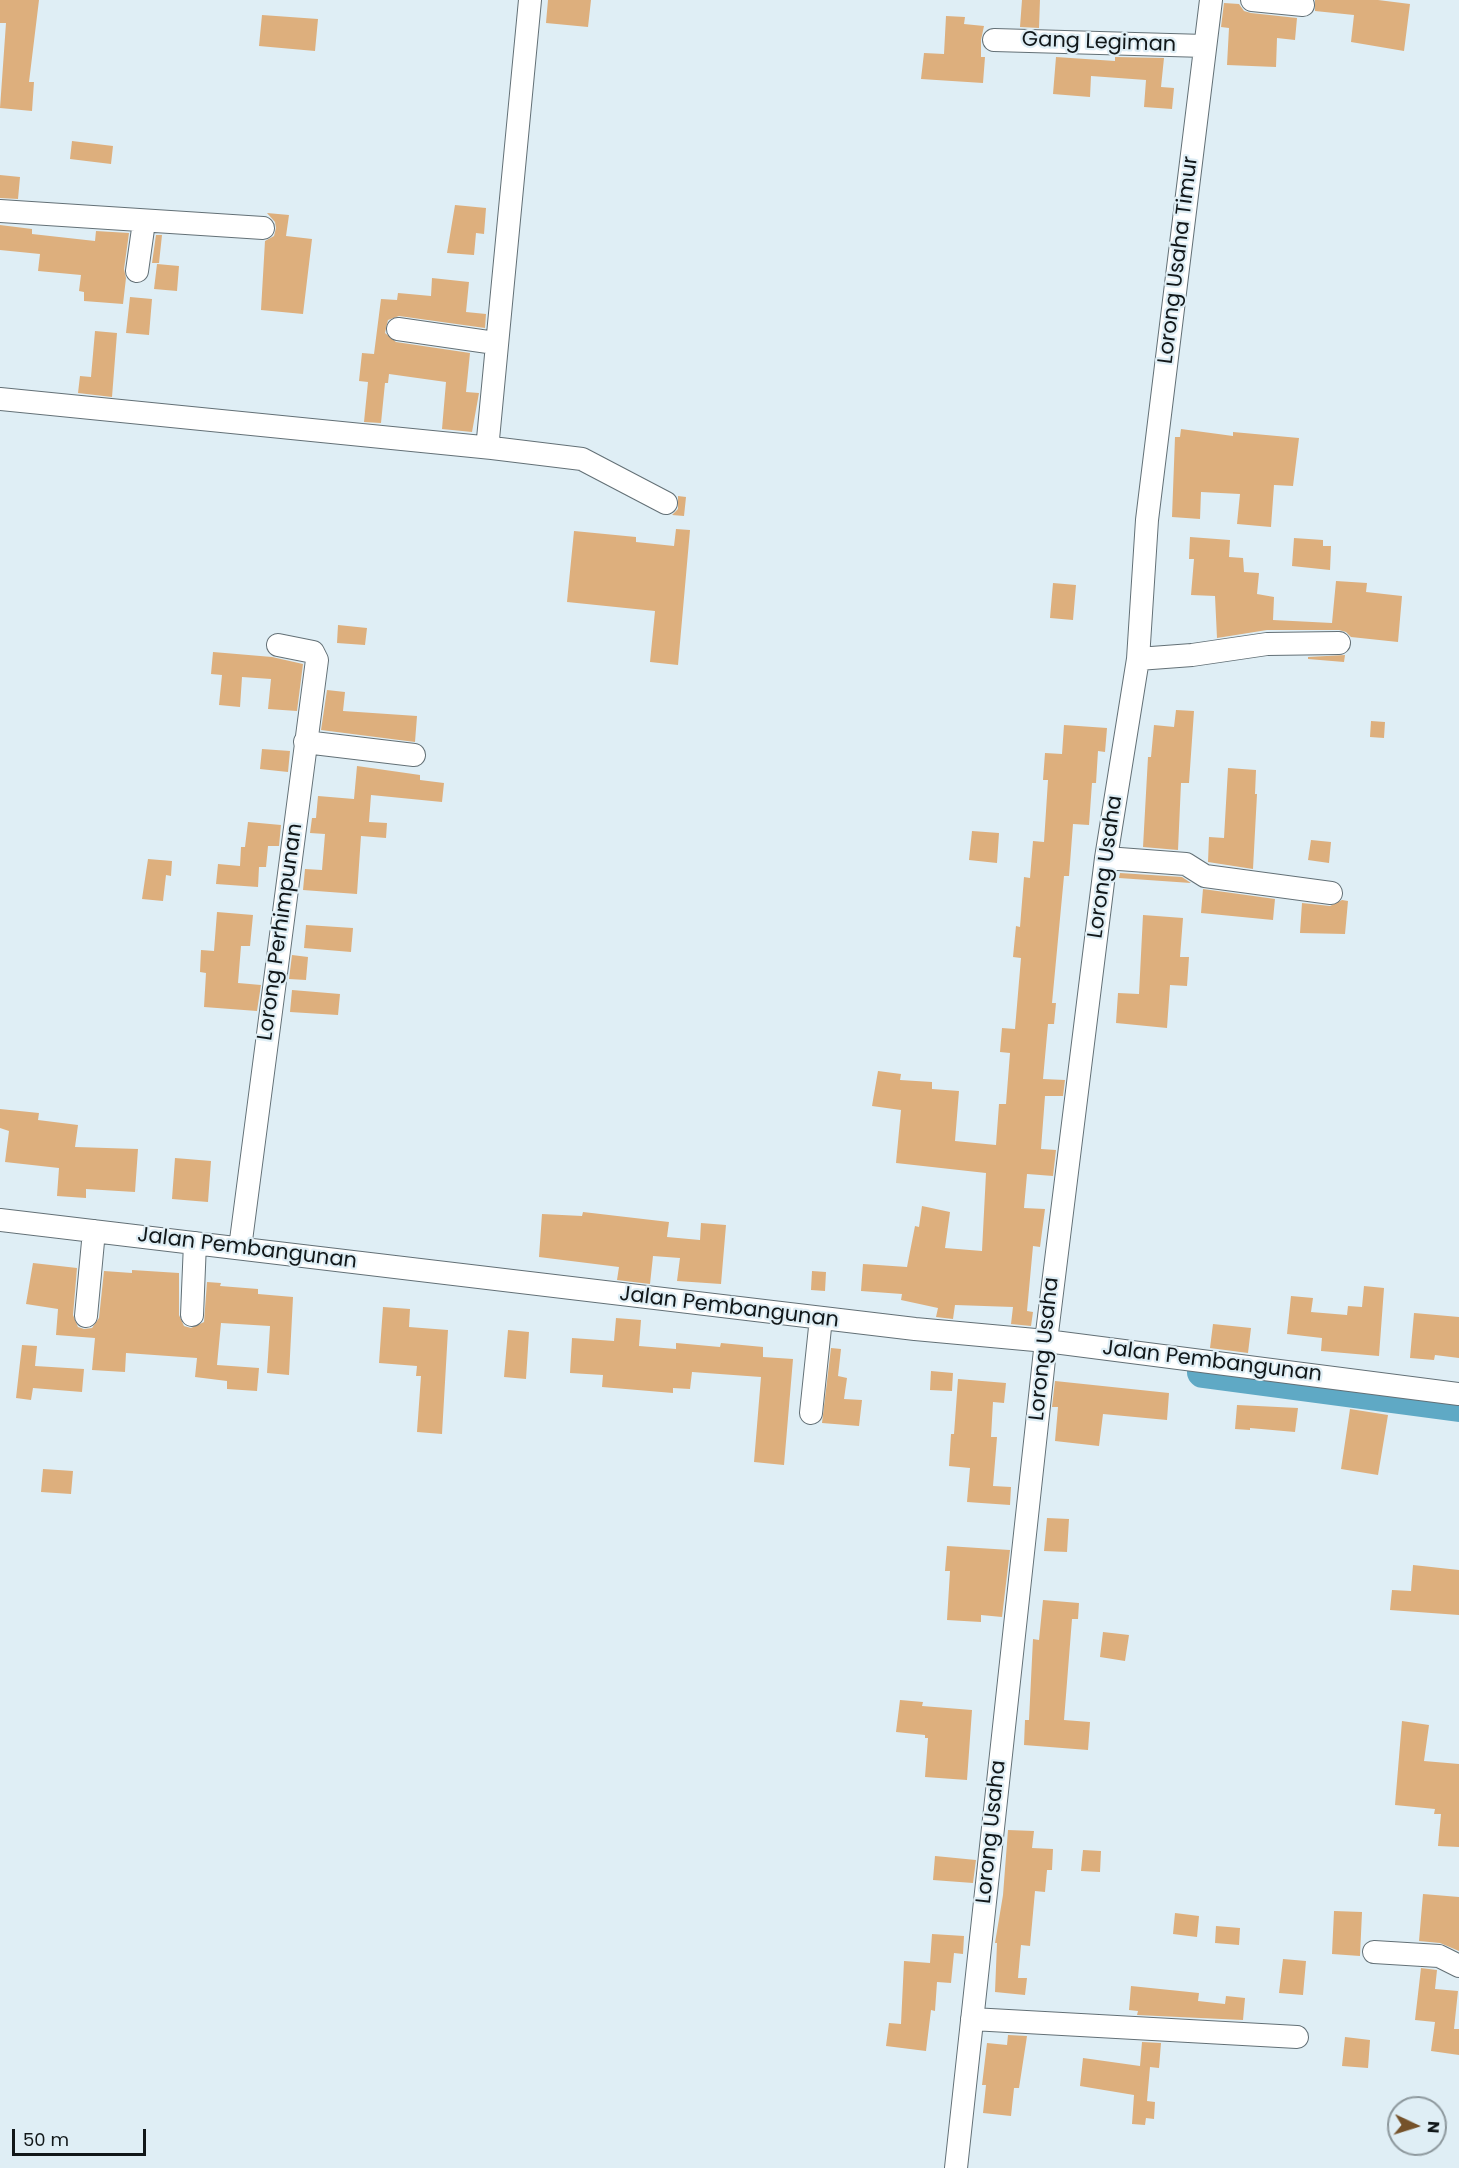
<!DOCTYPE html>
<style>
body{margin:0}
#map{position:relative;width:1459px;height:2168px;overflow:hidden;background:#dfeef5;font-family:Poppins,sans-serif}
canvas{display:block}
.north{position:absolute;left:1387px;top:2096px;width:60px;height:60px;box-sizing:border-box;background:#dfeef5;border:2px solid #8d989d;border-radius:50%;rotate:94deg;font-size:16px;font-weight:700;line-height:24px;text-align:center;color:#111719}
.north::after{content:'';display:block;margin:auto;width:21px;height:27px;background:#75522a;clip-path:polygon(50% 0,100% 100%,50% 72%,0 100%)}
.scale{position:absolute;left:12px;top:2129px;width:134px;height:27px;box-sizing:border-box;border:3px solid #111719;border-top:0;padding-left:8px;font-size:18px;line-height:21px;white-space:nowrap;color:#111719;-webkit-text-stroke:4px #dfeef5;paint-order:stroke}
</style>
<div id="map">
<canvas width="1459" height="2168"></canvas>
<div class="north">N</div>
<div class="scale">50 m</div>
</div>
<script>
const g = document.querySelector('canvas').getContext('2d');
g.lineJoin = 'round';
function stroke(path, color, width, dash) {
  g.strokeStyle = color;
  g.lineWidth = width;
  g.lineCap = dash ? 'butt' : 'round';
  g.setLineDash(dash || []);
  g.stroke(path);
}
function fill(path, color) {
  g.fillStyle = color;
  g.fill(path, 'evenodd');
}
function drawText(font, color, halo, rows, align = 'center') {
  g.font = font + ' Poppins,sans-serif';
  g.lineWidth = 4.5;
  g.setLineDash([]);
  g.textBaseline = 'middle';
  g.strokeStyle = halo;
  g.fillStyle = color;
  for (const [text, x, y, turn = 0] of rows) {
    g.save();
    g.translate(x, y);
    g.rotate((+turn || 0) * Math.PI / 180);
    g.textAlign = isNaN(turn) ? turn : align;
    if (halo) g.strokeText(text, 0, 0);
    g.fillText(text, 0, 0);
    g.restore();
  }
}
stroke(new Path2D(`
 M1203,1372L1459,1406`), '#5fa9c5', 32);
fill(new Path2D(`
 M0,0H39L29,82H34L32,111L0,108L6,23H0Z
 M548,0H591L588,27L546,23Z
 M1022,0H1040L1039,28L1020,27Z
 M1315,0H1378L1410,4L1404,51L1351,42L1354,15L1315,11Z
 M1224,3L1239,4L1244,11L1251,13L1297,18L1295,40L1277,38L1276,67L1227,65L1229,28L1221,27Z
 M262,15L318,19L315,51L259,46Z
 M946,16L965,17L964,24L984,26L981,40V57H985L983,83L921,79L924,53L944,54Z
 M1056,57L1115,61V57L1164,58L1161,87L1174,88L1172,109L1144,107L1146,80L1091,76L1090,97L1053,94Z
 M72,141L113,146L111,164L70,159Z
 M0,175L20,177L18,199L0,198Z
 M455,205L486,208L484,234L476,233L474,255L447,253Z
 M267,213L289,215L286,236L312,239L303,314L261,310L265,241L274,236L276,228L275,222Z
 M0,225L32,229V234L95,241L96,231L129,233L124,269L126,278L123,304L84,301V292L79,291L81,275L38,271L40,254L0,250Z
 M156,235H162L159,263H152Z
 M157,264L179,266L177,291L154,289Z
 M432,278L469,282L466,312L486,314L485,328L399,316L388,320L385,333L396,342L470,353L466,392L479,393L472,432L442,429L446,382L389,374L388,383H385L381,423L364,422L368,382L359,381L362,353L374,354L381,299L397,300L398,293L431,296Z
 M130,297L152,299L149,335L126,333Z
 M95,331L117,333L112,397L78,393L80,376L91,377Z
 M1181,429L1233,436V432L1299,438L1293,486L1274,485L1271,527L1237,524L1240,494L1201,492L1200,519L1172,517L1175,437H1180Z
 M678,496L686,497L684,516L672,515L678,509Z
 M676,529L690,530L678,665L650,662L655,611L567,602L574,531L636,537V542L674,546Z
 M1190,537L1230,540L1229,557L1243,558L1244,572L1259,573L1257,594L1274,597L1273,620L1332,623L1336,581L1367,583L1366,592L1402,596L1398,642L1351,637L1346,632L1339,630H1267L1217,638L1215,596L1191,595L1194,559H1189Z
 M1294,538L1323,540V546H1331L1330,570L1292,566Z
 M1053,583L1076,585L1073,620L1050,618Z
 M338,625L367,628L365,645L337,643Z
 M213,652L272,657L303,664L297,711L268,709L271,679L242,677L240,707L219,705L222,675L211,674Z
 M1345,655L1344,662L1308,659V657Z
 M327,690L345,692L343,711L417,716L415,742L321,730Z
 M1176,710L1194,711L1189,783H1181L1178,850L1143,847L1148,757H1151L1154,725L1174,727Z
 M1371,721L1385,722L1384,738L1370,737Z
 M1064,725L1107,728L1105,752L1098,751L1096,783H1092L1089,825L1073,824L1069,876H1064L1052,1003H1056L1054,1024H1048L1043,1079L1065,1080L1063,1096H1045L1041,1149L1056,1150L1053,1176L1027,1174L1024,1208L1045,1209L1040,1247L1033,1246L1027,1311L1033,1312L1031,1326L1011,1324L1013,1307L955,1305L953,1319L936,1317L938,1308L901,1300L902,1294L861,1291L863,1264L907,1267L915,1226L919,1227L922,1206L950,1212L945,1248L982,1251L986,1173L896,1163L901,1110L872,1106L878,1071L901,1074L900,1080L932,1082V1089L959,1091L955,1141L996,1145L999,1104H1006L1010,1053L1000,1052L1002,1028L1015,1029L1021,958L1013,957L1016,926L1020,927L1024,877L1030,878L1033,841L1044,842L1048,780H1043L1045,753L1062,754Z
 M262,749L290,751L288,772L260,769Z
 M357,766L420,775V780L444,783L442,802L371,795L369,822L387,823L386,838L361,836L357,894L303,890L305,869L322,870L325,834L310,833L312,818H316L318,796L354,799Z
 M1228,768L1256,770L1255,794H1257L1253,869L1208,862L1209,837L1224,838Z
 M248,822L281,825L279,846H268L266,867H259L258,887L216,884L218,864L240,866L241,847H245Z
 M972,831L999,833L997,863L969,860Z
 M1311,840L1331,842L1329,863L1308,860Z
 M148,859L172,861L171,876L166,875L163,901L142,899Z
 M1120,873L1182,877L1191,883L1119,878Z
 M1203,889L1275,899L1273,920L1201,913Z
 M1342,900L1348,901L1345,934L1300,933L1302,903L1330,906Z
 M217,912L253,915L250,946H241L238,983L261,985L257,1011L204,1007L206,973L200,972L201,950L214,951Z
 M1143,915L1183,918L1180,957H1189L1187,986L1170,985L1167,1028L1116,1023L1118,993L1139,994Z
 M306,925L353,928L351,952L304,948Z
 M292,955L308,957L306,980L289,979Z
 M292,990L340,994L338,1015L290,1012Z
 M0,1109L39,1113L38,1120L78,1125L75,1147L138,1149L135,1192L86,1189V1198L57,1196L59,1168L5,1162L9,1131L0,1128Z
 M175,1158L211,1161L208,1202L172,1199Z
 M583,1212L669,1222L667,1237L700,1240L701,1223L726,1225L721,1284L677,1281L680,1258L653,1256L650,1284L617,1280L619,1267L539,1257L542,1214L582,1216Z
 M33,1263L77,1268L73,1315L78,1327L84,1329L92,1328L99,1318L104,1271L132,1273V1270L179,1273V1315L184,1326L191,1328L204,1322L207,1282L221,1283L220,1286L258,1289V1294L293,1297L289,1375L267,1373L270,1326L221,1323L217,1365L259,1368L257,1391L227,1389V1381L195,1377L197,1358L126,1353L125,1372L92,1370L95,1338L56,1335L58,1309L26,1304Z
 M812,1271L826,1272L825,1291L811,1290Z
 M1364,1286L1384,1288L1379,1356L1321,1351L1322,1338L1287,1334L1291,1296L1313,1298L1311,1312L1347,1315L1348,1306L1362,1307Z
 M383,1307L410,1309L409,1327L448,1330L442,1434L417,1432L421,1376H416L417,1366L379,1363Z
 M1414,1313L1459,1317V1358L1435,1355L1434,1360L1410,1358Z
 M616,1318L641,1320L639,1346L676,1349V1343L720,1347L721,1343L763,1347V1357L793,1359L784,1465L754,1462L761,1377L692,1372L690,1389L673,1388V1393L602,1387L603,1375L570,1373L572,1338L614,1341Z
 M1213,1324L1251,1328L1248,1353L1210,1348Z
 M508,1330L529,1332L526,1379L504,1377Z
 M22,1345L37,1346L35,1366L84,1369L82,1392L33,1388L31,1400L16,1398Z
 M831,1348L841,1349L838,1376L847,1378L844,1399L862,1400L859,1426L822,1423Z
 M931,1371L953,1373L952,1391L930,1390Z
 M958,1379L1006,1383L1004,1403L993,1402L991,1437H997L993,1486L1011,1487L1010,1505L967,1502L970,1468L949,1466L951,1434H954Z
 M1055,1381L1169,1393L1167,1420L1103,1414L1099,1446L1055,1441L1058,1407H1052Z
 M1237,1405L1298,1408L1295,1432L1250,1428V1430L1235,1429Z
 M1350,1409L1388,1415L1378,1475L1341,1469Z
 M43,1469L73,1471L71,1494L41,1492Z
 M1047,1518L1069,1519L1067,1552L1044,1551Z
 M947,1546L1010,1550L1002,1617L981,1615V1622L947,1620L950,1571H945Z
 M1413,1565L1459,1570V1615L1390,1610L1392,1590L1411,1591Z
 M1043,1600L1079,1603L1078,1619H1072L1064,1720L1090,1722L1088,1750L1024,1745L1025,1720H1029L1033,1639L1039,1640Z
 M1103,1632L1129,1635L1125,1661L1100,1657Z
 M900,1700L923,1702L922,1706L972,1710L967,1780L925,1777L928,1738H925V1735L896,1732Z
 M1402,1721L1429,1725L1424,1761L1459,1764V1847L1438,1846L1441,1814H1434L1435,1809L1395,1805Z
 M1008,1830L1034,1831L1032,1848L1053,1849L1052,1870H1047L1045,1892L1035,1891L1030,1946L1021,1945L1018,1978H1027L1025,1995L995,1992L997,1943H995L1003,1895Z
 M1083,1850L1101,1851L1100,1872L1081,1871Z
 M935,1856L976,1860L973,1883L933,1880Z
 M1423,1894L1459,1897V1951L1440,1943L1419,1941Z
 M1334,1911L1362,1912L1360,1956L1332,1954Z
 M1175,1913L1199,1916L1197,1937L1173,1934Z
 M1216,1926L1240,1928L1239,1945L1215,1943Z
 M932,1934L964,1936L963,1954L954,1953L951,1983L937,1982L935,2011L931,2010L926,2051L886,2046L889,2023L901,2024L904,1961L930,1963Z
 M1283,1959L1306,1961L1303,1995L1279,1993Z
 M1421,1968L1437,1970L1435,1989L1458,1991L1454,2029H1459V2055L1431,2051L1435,2022L1415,2020Z
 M1131,1986L1199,1993L1198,2001L1225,2004L1226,1996L1245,1998L1243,2020L1137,2015L1138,2011L1129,2010Z
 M1008,2035L1027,2036L1019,2088H1014L1011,2116L983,2113L986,2085H982L987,2043L1007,2045Z
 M1345,2037L1370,2040L1368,2068L1342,2066Z
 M1142,2042L1161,2043L1159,2068L1150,2067L1147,2101L1155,2102L1154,2119L1146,2118L1145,2125L1132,2124L1134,2095L1080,2086L1083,2058L1140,2066Z`), '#ddaf7d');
const minor = new Path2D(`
 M1252,0L1303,5
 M994,40L1205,46
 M0,211L263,228
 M137,271L144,222
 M398,329L495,343
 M0,399L492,448L582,459L666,503
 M492,448L488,439L530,0
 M1138,659L1192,655L1267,644L1339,643
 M305,742L414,755
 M1106,858L1186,864L1205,876L1331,893
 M0,1220L915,1329L1046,1341L1459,1394
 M240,1248L317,660L313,652L278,645
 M192,1315L195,1243
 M86,1316L94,1231
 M811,1413L821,1318
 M1374,1952L1439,1956L1459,1966
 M972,2019L1297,2037
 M956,2168L1046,1341L1106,858L1138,659L1147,520L1211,0`);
stroke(minor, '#637076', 24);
stroke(minor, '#fff', 22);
drawText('21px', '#111719', '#dfeef5', [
 ["Gang Legiman",1099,43,2],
 ["Lorong Usaha Timur",1179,260,-83],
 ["Lorong Usaha",1106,867,-82],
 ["Lorong Perhimpunan",281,932,-82],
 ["Jalan Pembangunan",247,1249,7],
 ["Jalan Pembangunan",729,1308,7],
 ["Lorong Usaha",1045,1349,-84],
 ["Jalan Pembangunan",1212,1362,7],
 ["Lorong Usaha",992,1832,-84]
]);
</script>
